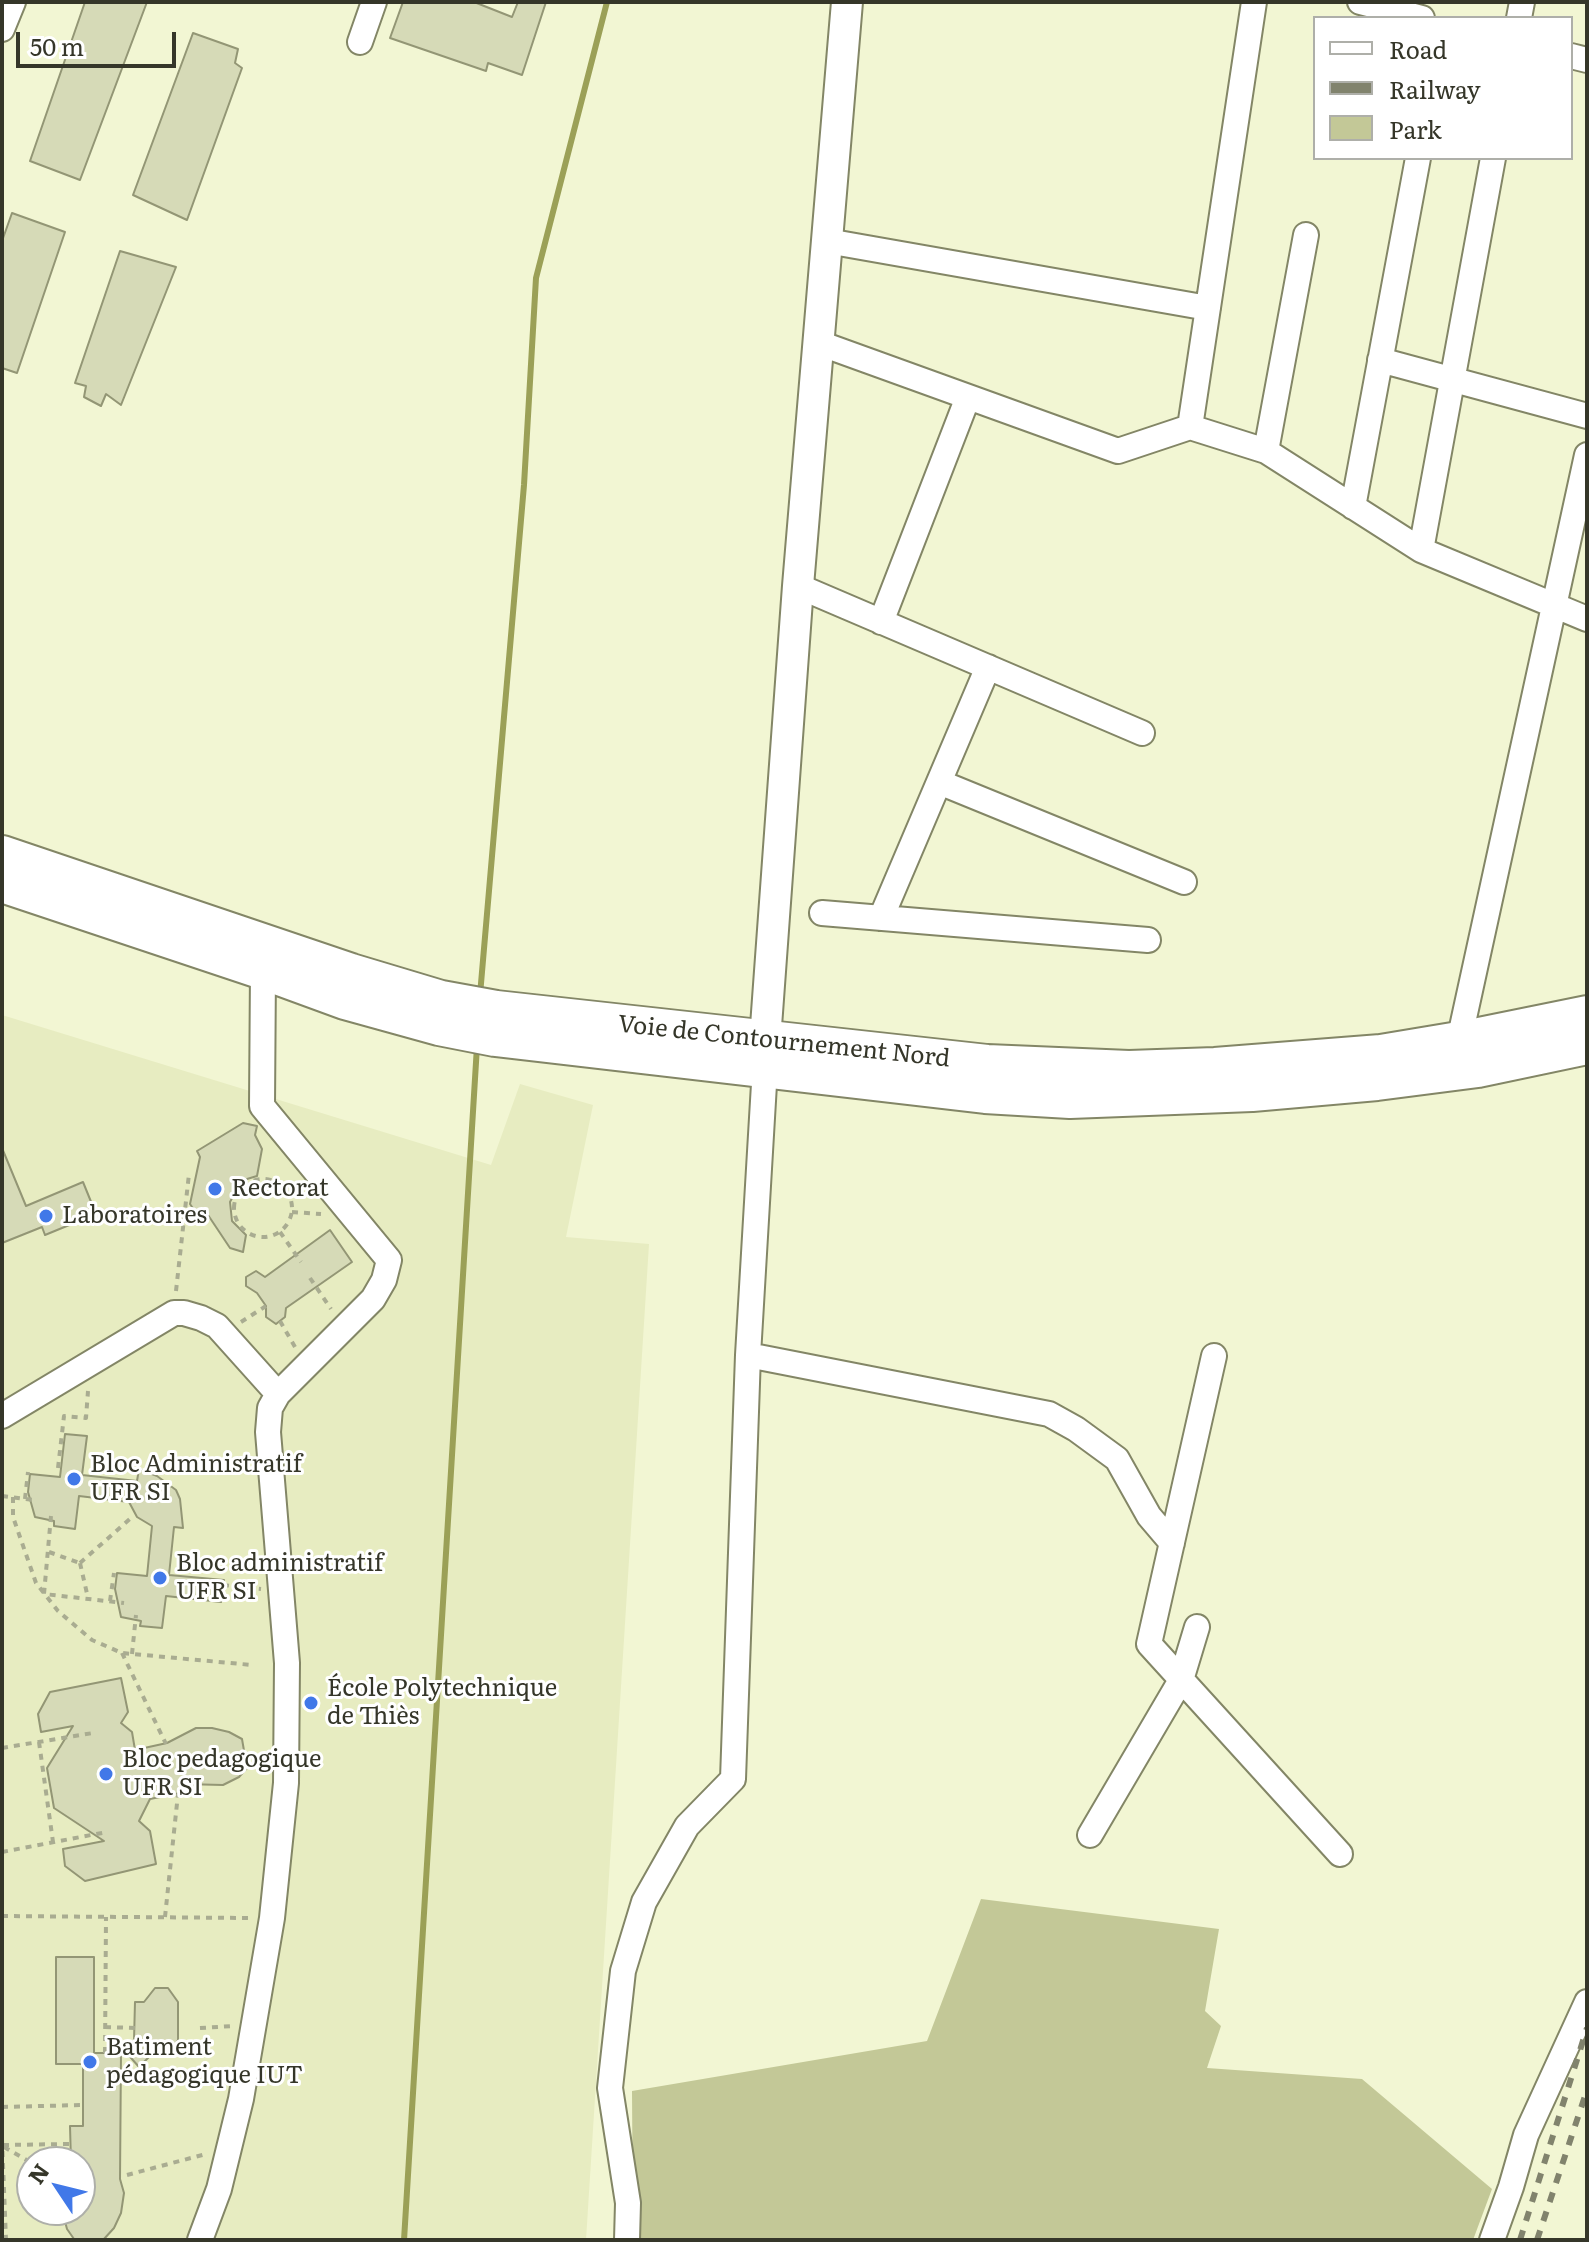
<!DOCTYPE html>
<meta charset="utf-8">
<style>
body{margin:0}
#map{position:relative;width:1589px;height:2242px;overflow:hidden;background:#f2f6d3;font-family:Literata,serif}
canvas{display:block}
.frame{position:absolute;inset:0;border:4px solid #353629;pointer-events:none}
.legend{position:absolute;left:1313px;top:16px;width:260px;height:144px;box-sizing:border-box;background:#fff;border:2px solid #aeafa9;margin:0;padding:10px 14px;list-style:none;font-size:24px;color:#353629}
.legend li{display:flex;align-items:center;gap:16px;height:40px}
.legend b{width:40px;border:2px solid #aeafa9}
.north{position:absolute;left:16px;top:2146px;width:80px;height:80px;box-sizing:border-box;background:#fff;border:2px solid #aeafa9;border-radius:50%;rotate:305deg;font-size:22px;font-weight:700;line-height:32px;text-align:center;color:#353629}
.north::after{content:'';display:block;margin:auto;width:28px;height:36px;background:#4178e8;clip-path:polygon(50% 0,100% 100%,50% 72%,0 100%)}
.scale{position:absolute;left:16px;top:32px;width:160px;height:36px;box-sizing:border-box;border:4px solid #353629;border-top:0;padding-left:10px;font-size:24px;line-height:28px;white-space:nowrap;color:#353629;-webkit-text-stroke:6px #fff;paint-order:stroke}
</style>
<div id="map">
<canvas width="1589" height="2242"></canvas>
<div class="frame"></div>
<ul class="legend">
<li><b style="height:10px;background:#fff"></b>Road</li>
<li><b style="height:10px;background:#81836d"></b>Railway</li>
<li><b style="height:22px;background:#c3c897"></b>Park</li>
</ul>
<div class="north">N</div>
<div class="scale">50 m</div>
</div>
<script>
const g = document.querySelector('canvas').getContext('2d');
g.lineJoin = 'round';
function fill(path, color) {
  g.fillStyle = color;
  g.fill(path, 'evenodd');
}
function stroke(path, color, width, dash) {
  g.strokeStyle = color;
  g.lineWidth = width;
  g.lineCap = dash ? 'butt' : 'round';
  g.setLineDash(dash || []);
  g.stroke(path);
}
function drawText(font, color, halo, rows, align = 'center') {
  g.font = font + ' Literata,serif';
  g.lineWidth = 6;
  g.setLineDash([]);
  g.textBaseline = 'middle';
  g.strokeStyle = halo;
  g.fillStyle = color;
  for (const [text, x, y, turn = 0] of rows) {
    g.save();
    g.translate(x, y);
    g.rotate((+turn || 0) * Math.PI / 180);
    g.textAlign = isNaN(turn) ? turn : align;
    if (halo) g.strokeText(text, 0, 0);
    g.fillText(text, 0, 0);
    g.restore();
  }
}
fill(new Path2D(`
 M2,1015L491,1165L520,1084L593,1105L566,1237L649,1244L586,2240H2ZM32,2162H80V2210H32Z`), '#e7ecc1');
fill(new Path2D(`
 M981,1899L1219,1929L1205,2011L1221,2026L1207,2068L1362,2079L1492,2189L1473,2240H633L632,2091L927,2041Z`), '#c3c897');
stroke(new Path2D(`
 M480,995L524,485L536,278L607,2
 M404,2240L477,1046`), '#9ba057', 6);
const building = new Path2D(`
 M85,2H147L80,180L30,161Z
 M403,2H474L512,17L518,2H546L522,75L488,63L486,71L390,38Z
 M193,33L238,49L235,63L242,68L187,220L133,195Z
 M12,213L65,232L17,373L2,368V241Z
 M120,251L176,267L121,405L106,394L101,406L84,397L86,386L75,383Z
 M243,1123L257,1126L255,1135L262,1149L257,1176L247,1179L239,1185L230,1202L232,1221L246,1235L243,1252L230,1248L208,1215L201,1220L190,1204L200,1157L197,1151Z
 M2,1148L26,1206L83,1182L96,1214L45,1235L42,1227L2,1243Z
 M330,1230L352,1262L286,1308L285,1317L276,1324L266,1317V1306L257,1293L246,1286V1277L256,1271L265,1277Z
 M65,1434L87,1436L82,1475L137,1481L139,1469L157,1476L176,1490L180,1499L183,1528L174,1527L169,1575L224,1580L221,1602L166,1596L162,1628L140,1626L141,1621L121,1617L115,1589L117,1573L147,1576L152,1526L137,1517L129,1502L79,1496L75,1529L54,1526V1521L35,1517L28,1492L30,1474L60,1477Z
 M121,1678L128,1712L121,1723L132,1732L135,1750L167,1743L196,1728H212L229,1732L242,1739L247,1768L239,1777L223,1785L183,1784L185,1792L150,1799L139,1821L150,1831L156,1864L85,1881L65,1866L63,1849L104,1841L54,1808L47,1768L73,1726L41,1732L38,1714L50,1692Z
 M56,1957H94V2053H121L120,2179L124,2193L121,2213L114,2228L104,2239H74L67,2229L62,2210H80V2162H71L70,2126H83V2064H56Z
 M155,1988H168L178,2002V2040L166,2057L150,2056L139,2067L124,2050L134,2040L135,2002H144Z`);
fill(building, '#d6dab7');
stroke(building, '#939675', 2);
const minor = new Path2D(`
 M1360,2L1422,18
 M1519,18L1522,2
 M2,29L13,2
 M360,42L374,2
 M1571,56L1587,60
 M827,241L1208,308
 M819,343L1118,451L1190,427L1266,451L1421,550L1587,619
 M1380,360L1587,416
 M1190,427L1254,2
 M1266,451L1306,235
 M1353,507L1418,158
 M1421,550L1493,158
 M798,586L1142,733
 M881,622L968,397
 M939,782L1184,882
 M822,913L1148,940
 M881,918L988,667
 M1459,1041L1587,455
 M748,1355L1049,1414L1076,1429L1117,1459L1149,1516L1172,1543
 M1214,1356L1149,1644L1340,1854
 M2,1416L174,1313H184L201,1318L217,1326L278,1394
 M1090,1835L1181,1680L1197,1627
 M200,2240L219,2189L241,2099L272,1918L286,1783L287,1663L268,1432L270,1408L278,1394L373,1299L384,1280L389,1260L262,1106L263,970L265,958
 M627,2240L628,2203L610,2088L623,1971L644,1902L687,1826L733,1779L748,1355L765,1067
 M1492,2240L1511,2187L1526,2135L1587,2002`);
const tertiary = new Path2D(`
 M765,1061V1040L798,586L847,2`);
const primary = new Path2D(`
 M2,855L351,973L441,1000L496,1010L987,1064L1129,1070L1215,1067L1381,1054L1459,1041L1587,1015
 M2,883L263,970L345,1000L439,1026L495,1037L985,1094L1070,1099L1252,1092L1377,1081L1478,1068L1587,1045`);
stroke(minor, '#838666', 28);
stroke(tertiary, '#838666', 34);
stroke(primary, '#838666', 42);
stroke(new Path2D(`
 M234 1208a29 29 0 1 1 58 0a29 29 0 1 1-58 0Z
 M292,1212L321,1214
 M280,1232L301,1262
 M310,1278L331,1309
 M176,1291L189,1174
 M280,1321L295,1347
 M241,1322L266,1306
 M58,1468L64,1416L86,1418L88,1391
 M2,1496L34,1500
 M13,1497V1517L36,1583L58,1611L92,1640L122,1653L252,1665
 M25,1499L28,1472
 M51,1516L44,1594L124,1603
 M49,1552L80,1563
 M80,1563L131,1518
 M80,1563L88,1598
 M223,1585L261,1589
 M110,1601L114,1573
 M122,1653L166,1744
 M132,1654L136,1615
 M39,1742L53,1842
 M2,1748L93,1733
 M2,1852L107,1832
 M2,1916L250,1918
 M165,1917L178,1794
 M105,2027L135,2028
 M200,2028L234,2026
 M105,2053L106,1917
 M2,2107L82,2105
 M2,2139L6,2240
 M3,2145L69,2144
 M4,2147L32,2163
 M127,2175L206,2154
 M76,2240H84`), '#a9ac91', 4, [6, 6]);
stroke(minor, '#fff', 24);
stroke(tertiary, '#fff', 30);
stroke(primary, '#fff', 38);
stroke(new Path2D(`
 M1520,2240L1587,2028
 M1537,2240L1587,2090`), '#81836d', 6, [10, 10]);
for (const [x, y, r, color] of [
 [215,1189,8,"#4178e8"],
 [46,1216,8,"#4178e8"],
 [74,1479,8,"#4178e8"],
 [160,1578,8,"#4178e8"],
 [311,1703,8,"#4178e8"],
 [106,1774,8,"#4178e8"],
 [90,2062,8,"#4178e8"]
]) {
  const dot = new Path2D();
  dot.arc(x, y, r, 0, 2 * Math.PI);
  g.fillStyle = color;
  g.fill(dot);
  stroke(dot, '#fff', 3);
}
drawText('24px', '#353629', '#fff', [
 ["Voie de Contournement Nord",784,1042,6]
]);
drawText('24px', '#353629', '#fff', [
 ["Rectorat",231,1189],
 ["Laboratoires",62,1216],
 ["Bloc Administratif",90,1465],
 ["UFR SI",90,1493],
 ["Bloc administratif",176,1564],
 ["UFR SI",176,1592],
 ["École Polytechnique",327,1689],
 ["de Thiès",327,1717],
 ["Bloc pedagogique",122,1760],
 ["UFR SI",122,1788],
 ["Batiment",106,2048],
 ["pédagogique IUT",106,2076]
], 'left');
</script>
